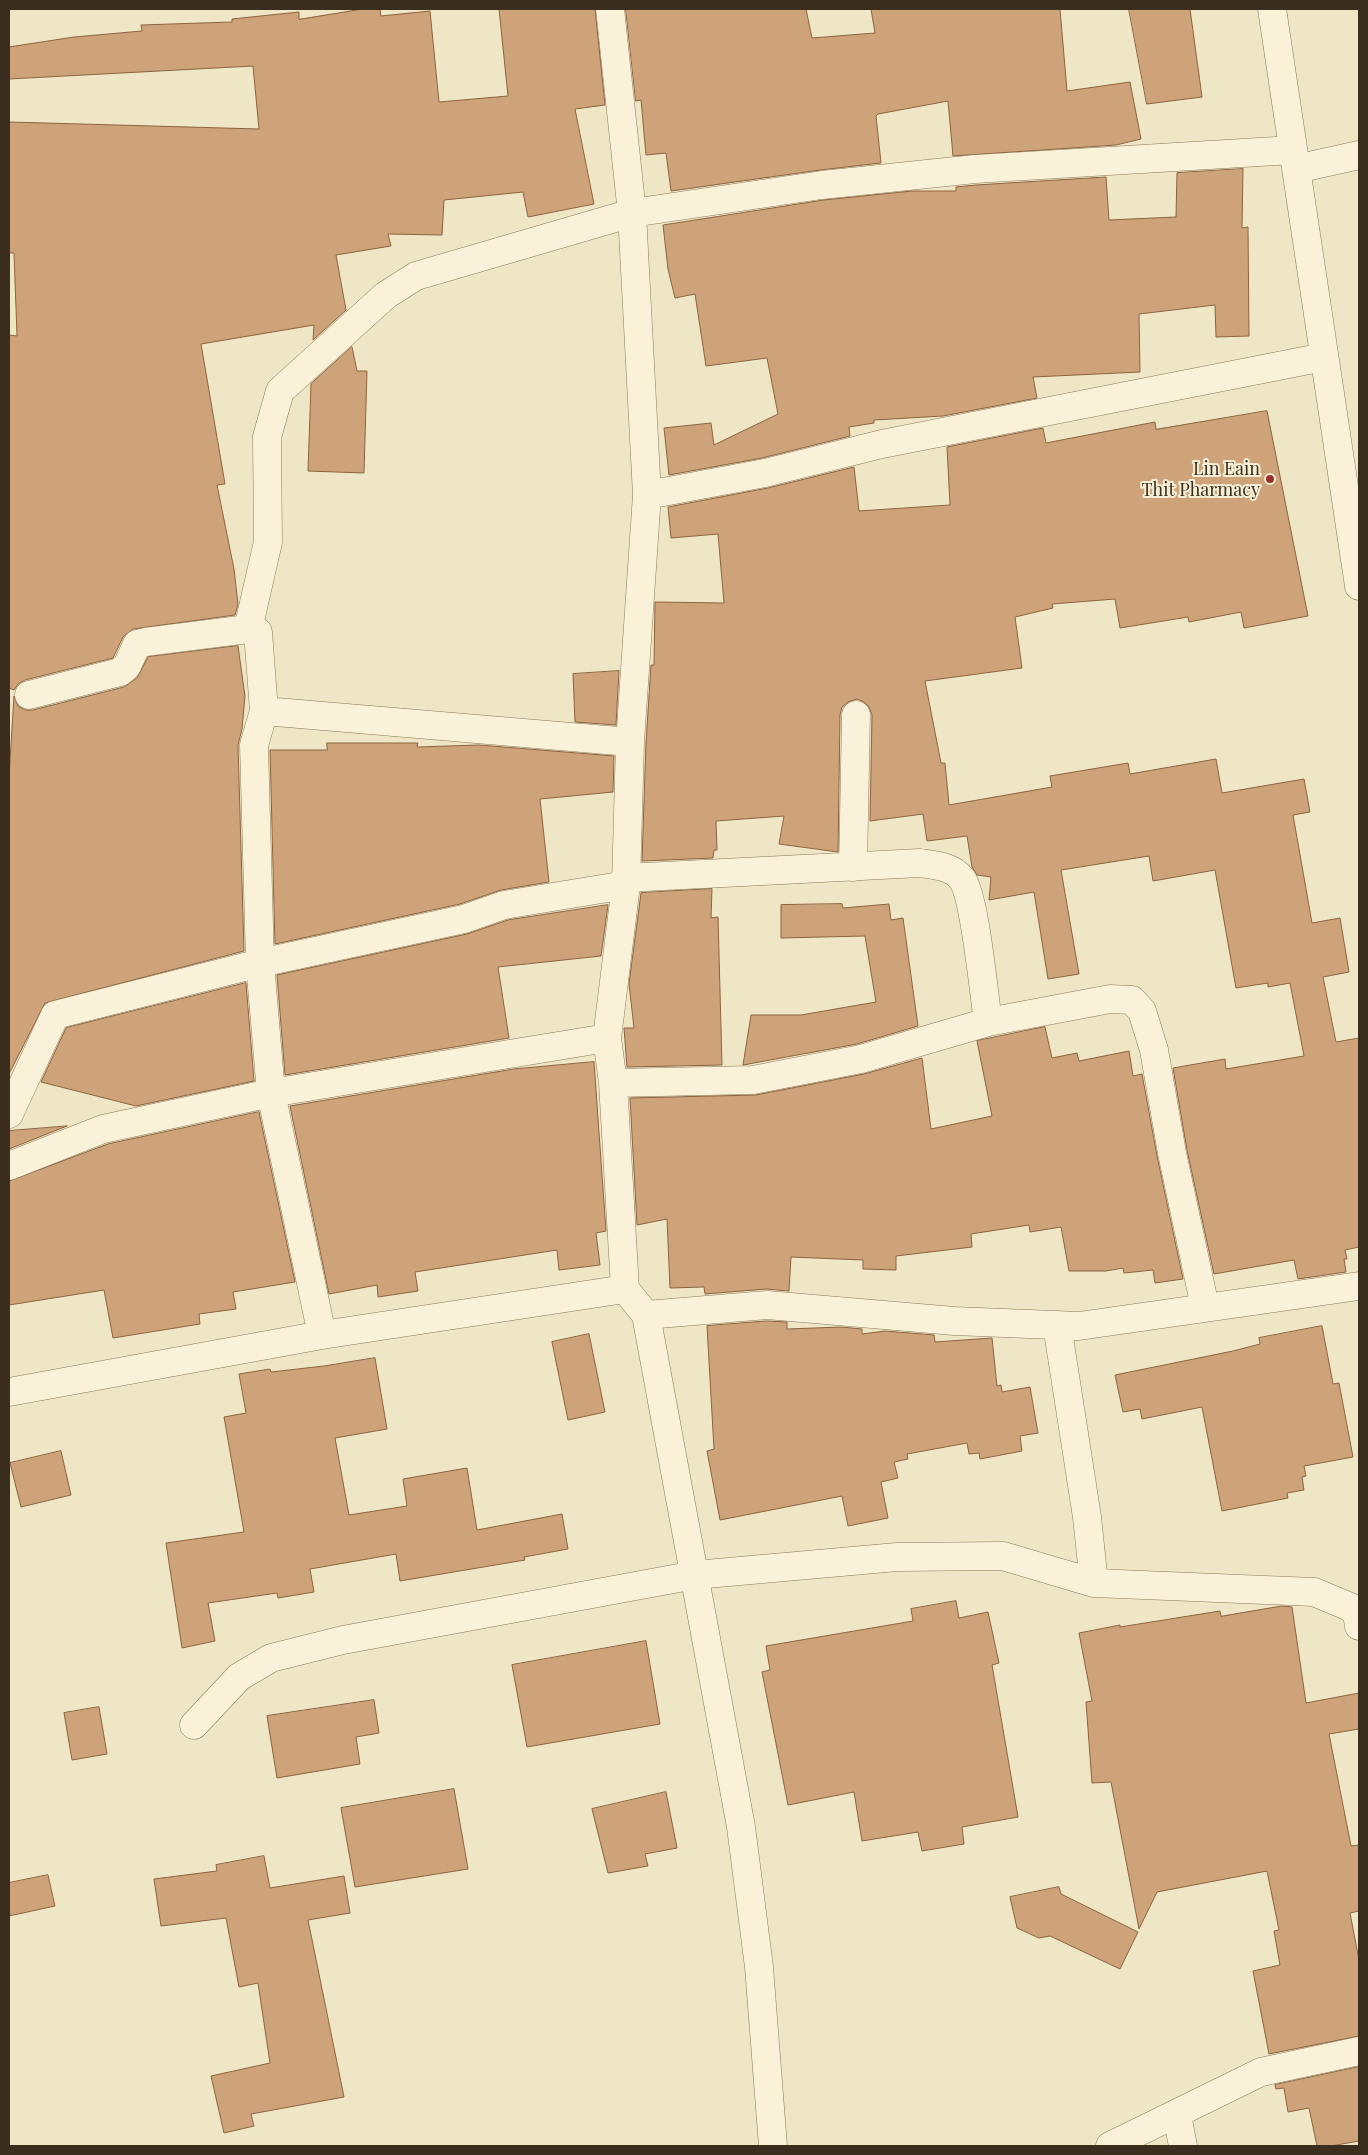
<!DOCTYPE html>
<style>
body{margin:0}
#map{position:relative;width:1368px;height:2155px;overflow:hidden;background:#efe6c5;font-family:"Playfair Display",serif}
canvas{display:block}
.frame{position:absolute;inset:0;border:10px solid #3b2e1e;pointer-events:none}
</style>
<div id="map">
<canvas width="1368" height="2155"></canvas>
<div class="frame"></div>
</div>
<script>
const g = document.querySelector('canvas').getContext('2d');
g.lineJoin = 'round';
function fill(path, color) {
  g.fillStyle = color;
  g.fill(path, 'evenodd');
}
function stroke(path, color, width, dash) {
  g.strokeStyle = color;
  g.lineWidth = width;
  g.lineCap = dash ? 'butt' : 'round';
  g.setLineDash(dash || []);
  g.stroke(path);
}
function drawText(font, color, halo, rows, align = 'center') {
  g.font = font + ' "Playfair Display",serif';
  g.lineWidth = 4;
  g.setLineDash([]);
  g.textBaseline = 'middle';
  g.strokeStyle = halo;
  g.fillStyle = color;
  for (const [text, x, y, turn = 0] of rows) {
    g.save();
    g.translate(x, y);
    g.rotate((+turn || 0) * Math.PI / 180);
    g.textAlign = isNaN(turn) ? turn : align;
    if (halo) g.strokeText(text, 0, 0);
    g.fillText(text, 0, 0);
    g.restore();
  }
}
const building = new Path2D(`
 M363,9H380L381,16L430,11L439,102L508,96L499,9H595L605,105L575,109L594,204L528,217L523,192L444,200L442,235L388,234L391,246L336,255L346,310L313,340L314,325L201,344L225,484L217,485L234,569L238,604L235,615L133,629L123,637L113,658L25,680L18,684L14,690L9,688V335L17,336L14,253H9V122L259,129L253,66L9,79V47L74,37L142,31L141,25L232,22V19L299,12V19Z
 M626,9H806L812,38L875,33L871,9H1060L1067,91L1130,82L1141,139L1116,145L953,156L948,101L878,114L876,116L881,163L820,170L671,191L666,153L646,155L641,100L636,101Z
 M1129,9H1190L1202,97L1147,104Z
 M1243,169L1242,228L1248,227L1249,336L1216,337L1215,305L1139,314L1140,372L1033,377L1037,398L943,416L874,420V423L849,427L850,436L762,458L669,475L664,428L711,423L714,445L778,414L767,358L706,366L695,294L675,298L668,269L663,225L824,200L912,191H956V187L976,185L1106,177L1109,220L1176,217L1177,173Z
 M352,347L357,371H367L364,473L308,471L311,384Z
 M1267,411L1308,616L1244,628L1241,612L1189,622L1188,617L1120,628L1115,599L1052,604L1053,608L1015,617L1022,668L925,681L941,763H945L949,805L1052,787L1050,776L1128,763L1130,774L1216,759L1222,793L1304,779L1310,812L1293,815L1312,923L1340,918L1349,972L1323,977L1336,1042L1359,1038V1247L1345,1250L1347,1259H1344L1346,1272L1298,1279L1294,1260L1214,1274L1187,1150L1173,1068L1225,1059L1226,1069L1304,1056L1290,983L1268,987V983L1236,988L1215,870L1153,881L1149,856L1061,870L1079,974L1048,979L1034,892L989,900L991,877L977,875L972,867L967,836L927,841L923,814L870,821L872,715L869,707L864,702L857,699L848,702L842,707L840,715L838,852L779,844L784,816L716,821L717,850H714L713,858L642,861L646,743L651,665H654L655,602L724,603L718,534L671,538L668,507L768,488L854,467L859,511L950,505L947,447L1043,428L1046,443L1155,422L1156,429Z
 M238,646L245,696L242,729L238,745L244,951L45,1003L9,1074V777L14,696L18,706L25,710H33L124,687L137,678L148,657Z
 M619,671L616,725L575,722L573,674Z
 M327,743H418L417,747L479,745L614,756L613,792L540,799L549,882L501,890L460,904L275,944L270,750H327Z
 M712,889L711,918L718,917L722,1065L627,1067L624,1028H634L629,984L641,893Z
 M842,904L843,908L889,904L891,920L903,918L918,1026L857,1044L743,1065L751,1015H801L876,1002L865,936L781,938V905Z
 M608,905L601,956L498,967L509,1038L285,1075L277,975L467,934L508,920Z
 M246,983L254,1081L136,1106L41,1082L66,1028Z
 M1045,1027L1052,1058L1077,1053L1079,1061L1129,1051L1133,1076L1142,1074L1157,1156L1183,1279L1155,1283L1153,1270L1124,1273L1123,1268L1106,1271H1069L1061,1227L1030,1232L1029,1225L971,1234L972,1247L896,1256V1270L863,1269V1260L791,1257L789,1291L766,1289L705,1294L704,1287L670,1288L667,1219L637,1225L630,1098L756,1095L864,1074L922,1058L931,1129L992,1116L977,1041Z
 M594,1062L606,1231L596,1233L600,1265L559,1270L557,1250L415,1272L418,1291L378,1297L377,1285L329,1294L290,1106L514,1069Z
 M259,1112L295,1282L233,1292L236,1309L199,1314L200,1324L113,1338L104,1290L9,1305V1181L108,1144Z
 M67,1126L9,1149V1131Z
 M767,1321L787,1322V1329L841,1327L862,1329V1334L885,1331L934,1335L935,1342L992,1338L997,1386L1001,1385L1002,1392L1030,1387L1038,1433L1020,1436L1022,1451L980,1459L979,1453L969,1454L967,1443L907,1454L908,1459L894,1462L898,1478L881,1482L888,1518L848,1526L842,1496L720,1520L707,1451L714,1449L707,1326Z
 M1322,1326L1333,1384L1339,1383L1353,1457L1304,1466L1306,1476L1302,1477L1304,1490L1287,1493L1288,1498L1222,1511L1202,1407L1142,1419L1140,1409L1123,1412L1115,1375L1233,1351L1260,1344L1259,1338Z
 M589,1334L605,1412L568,1420L552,1342Z
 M375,1358L387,1429L335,1438L349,1515L407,1506L403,1479L467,1468L477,1530L562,1514L568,1549L524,1557L525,1560L400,1581L396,1554L310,1569L314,1592L278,1598L277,1593L208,1603L215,1641L182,1648L166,1543L244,1532L224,1417L246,1413L239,1374L270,1369L271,1372L324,1366Z
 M61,1451L71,1495L21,1507L10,1463Z
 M956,1601L959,1618L988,1612L999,1663L992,1665L1018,1817L962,1827L964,1844L922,1851L918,1832L862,1841L854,1792L788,1805L762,1672L770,1670L766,1646L913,1621L911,1609Z
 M1282,1606L1292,1607L1306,1703L1359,1693V1729L1329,1734L1351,1846L1359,1845V1911L1350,1913L1359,1960V2036L1269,2054L1253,1971L1280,1965L1274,1931L1279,1930L1267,1871L1157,1892L1139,1929L1111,1782L1092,1783L1086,1702L1092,1701L1079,1633L1120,1625V1627L1220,1611L1221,1616Z
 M646,1641L660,1724L527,1747L512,1665Z
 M374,1700L379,1733L356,1737L360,1764L277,1778L267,1716Z
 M99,1707L107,1754L72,1760L64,1713Z
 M454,1789L468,1869L355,1887L341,1808Z
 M666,1792L677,1848L645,1854L648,1866L608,1873L592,1809Z
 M264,1856L270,1888L344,1876L350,1913L308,1920L344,2097L251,2114L254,2126L224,2133L211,2076L270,2063L258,1983L239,1987L226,1918L161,1926L154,1879L217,1871L216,1865Z
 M48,1875L55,1906L9,1916V1883Z
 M1059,1887L1061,1894L1138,1932L1120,1969L1050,1936L1039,1938L1017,1928L1010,1897Z
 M1359,2067V2141L1331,2146H1317L1309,2108L1288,2112L1284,2088L1276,2089L1275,2085Z`);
fill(building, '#cea37a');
stroke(building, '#8b633f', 1);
const street = new Path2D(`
 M1272,9L1359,586
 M1296,169L1359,155
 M1324,357L882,444L765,473L647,495L630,742L626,885L607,1038L613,1083L625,1289L646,1315L767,1305L954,1321L1079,1326L1359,1286
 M647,495L632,213L822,185L975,169L1293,150
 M248,629L268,542L267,437L280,391L386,295L416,276L632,213L610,9
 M29,695L120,672L127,666L137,644L145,642L248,629L258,632L264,711L254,745L260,963L271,1093L322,1335
 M264,711L630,742
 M853,867L856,715
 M625,878L920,863C935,865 952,866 962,879C975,897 984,995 988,1022
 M613,1083L753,1080L861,1059L988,1022L1110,999L1132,1000L1142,1011L1154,1050L1172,1153L1205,1307
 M9,1114L55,1015L260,963L464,919L504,905L626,885
 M9,1166L103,1129L271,1093L607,1038
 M646,1315L741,1827L759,1967L773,2146
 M9,1392L322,1335L625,1289
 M1094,1583L1314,1592L1350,1607L1357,1613L1359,1626
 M194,1725L239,1677L271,1658L343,1640L695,1575L897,1557L1003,1556L1094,1583L1087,1517L1057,1325
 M1177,2115L1183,2146
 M1110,2146L1261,2072L1359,2051`);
stroke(street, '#8b785a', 29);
stroke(street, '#faf2d8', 28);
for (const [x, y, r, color] of [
 [1270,479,5,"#9c3029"]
]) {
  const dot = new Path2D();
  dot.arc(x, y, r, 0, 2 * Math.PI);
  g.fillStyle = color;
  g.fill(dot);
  stroke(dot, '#f7efd5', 2);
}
drawText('18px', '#3b2e1e', '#f7efd5', [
 ["Lin Eain",1260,469],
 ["Thit Pharmacy",1260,490]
], 'right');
</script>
